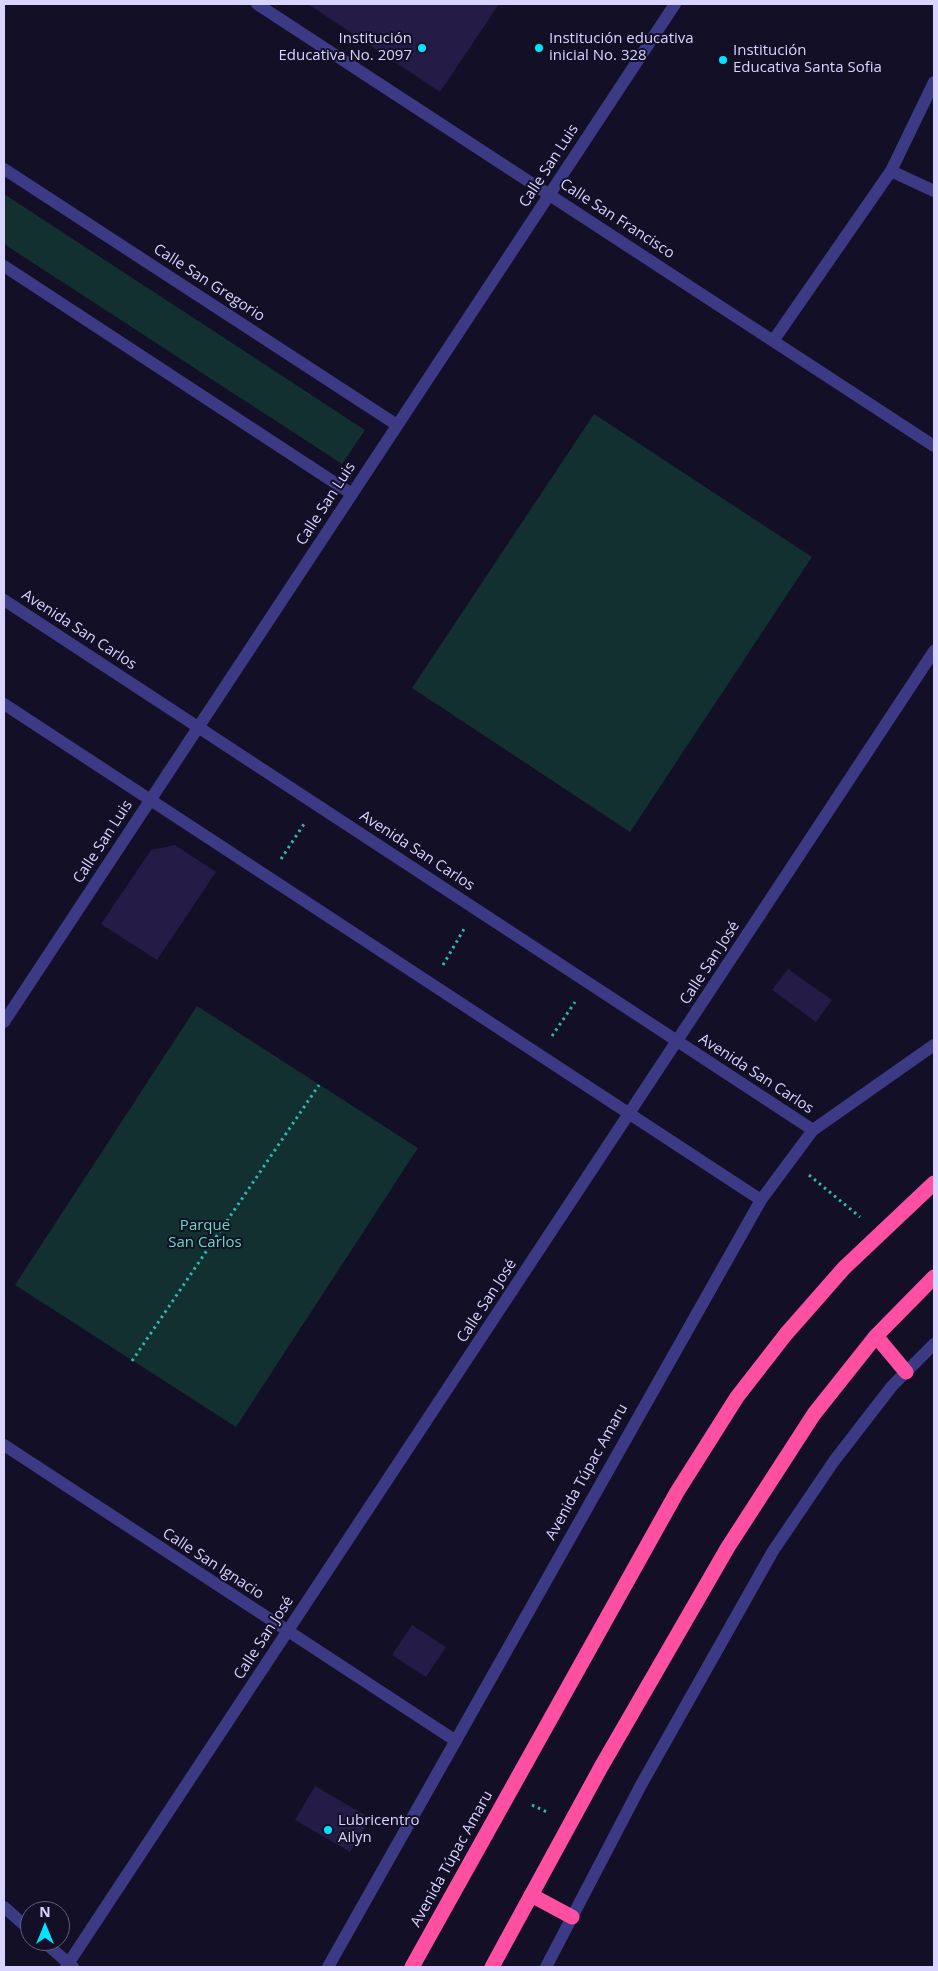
<!DOCTYPE html>
<html>
<head>
<meta charset="utf-8">
<style>
  body { margin:0 }
  #map { position:relative; width:938px; height:1971px; overflow:hidden; background:#130f26; font-family:"Open Sans",sans-serif }
  canvas { display:block }
  .frame { position:absolute; inset:0; border:5px solid #d9d4ff; pointer-events:none }
  .north { position:absolute; left:20px; top:1901px; width:50px; height:50px; box-sizing:border-box; background:#130f26; border:1px solid #625e7d; border-radius:50%; rotate:0deg; font-size:14px; font-weight:700; line-height:20px; text-align:center; color:#d9d4ff }
  .north::after { content:''; display:block; margin:auto; width:18px; height:22px; background:#00e5ff; clip-path:polygon(50% 0,100% 100%,50% 72%,0 100%) }
</style>
</head>
<body>
<div id="map">
<canvas width="938" height="1971"></canvas>
<div class="frame"></div>
<div class="north">N</div>
</div>
<script>
const c = document.querySelector('canvas').getContext('2d');
c.lineJoin = 'round';
function paint(path, color) {
  c.fillStyle = color;
  c.fill(path, 'evenodd');
}
function shape(rows) {
  const path = new Path2D();
  for (const r of rows) {
    path.moveTo(r[0], r[1]);
    for (let i = 2; i < r.length; i += 2) path.lineTo(r[i], r[i + 1]);
  }
  return path;
}
function trace(path, color, width, dash) {
  c.strokeStyle = color;
  c.lineWidth = width;
  c.lineCap = dash ? 'butt' : 'round';
  c.setLineDash(dash || []);
  c.stroke(path);
}
function label(font, color, halo, rows, align = 'center') {
  c.font = font + ' "Open Sans",sans-serif';
  c.lineWidth = 4;
  c.setLineDash([]);
  c.textBaseline = 'middle';
  c.strokeStyle = halo;
  c.fillStyle = color;
  for (const [text, x, y, turn = 0] of rows) {
    c.save();
    c.translate(x, y);
    c.rotate((+turn || 0) * Math.PI / 180);
    c.textAlign = isNaN(turn) ? turn : align;
    if (halo) c.strokeText(text, 0, 0);
    c.fillText(text, 0, 0);
    c.restore();
  }
}
const green = shape([
  [4,194,365,430,342,464,4,244],
  [594,414,812,557,630,832,412,688],
  [197,1006,418,1148,236,1427,15,1285]
]);
const building = shape([
  [308,4,499,4,440,92],
  [175,845,216,872,157,960,101,924,151,850],
  [788,969,832,1000,816,1022,772,990],
  [412,1625,446,1647,426,1677,392,1655],
  [315,1786,370,1818,350,1852,295,1820]
]);
const path = shape([
  [281,859,304,824],
  [443,965,464,929],
  [552,1036,575,1002],
  [809,1175,860,1217],
  [132,1361,319,1085],
  [532,1805,549,1813]
]);
const minor = shape([
  [257,4,934,446],
  [4,169,397,425],
  [891,171,934,191],
  [4,266,352,494],
  [773,341,891,171,934,82],
  [4,600,813,1130],
  [4,704,761,1200],
  [4,1022,675,4],
  [4,1445,456,1741],
  [4,1907,30,1930],
  [43,1941,73,1967],
  [66,1967,934,651],
  [328,1967,761,1200,813,1130,934,1045],
  [546,1967,641,1785,773,1551,834,1461,892,1386,934,1344]
]);
const highway = shape([
  [876,1336,906,1372],
  [531,1895,572,1917],
  [412,1967,677,1492,737,1397,786,1334,844,1268,934,1183],
  [492,1967,601,1767,728,1547,814,1414,876,1336,934,1277]
]);
const markers = [
  [422,48,5,"#00e5ff"],
  [539,48,5,"#00e5ff"],
  [723,60,5,"#00e5ff"],
  [328,1830,5,"#00e5ff"]
];
const poiNames = [
  ["Institución",412,39,"right"],
  ["Educativa No. 2097",412,56,"right"],
  ["Institución educativa",549,39],
  ["inicial No. 328",549,56],
  ["Institución",733,51],
  ["Educativa Santa Sofia",733,68],
  ["Lubricentro",338,1821],
  ["Ailyn",338,1838]
];
const streetNames = [
  ["Calle San Luis",549,166,-57],
  ["Calle San Francisco",617,219,33],
  ["Calle San Gregorio",209,283,33],
  ["Calle San Luis",326,504,-57],
  ["Avenida San Carlos",79,630,33],
  ["Calle San Luis",103,842,-57],
  ["Avenida San Carlos",417,851,33],
  ["Calle San José",710,963,-57],
  ["Avenida San Carlos",756,1074,33],
  ["Calle San José",487,1301,-57],
  ["Avenida Túpac Amaru",587,1472,-61],
  ["Calle San Ignacio",213,1564,33],
  ["Calle San José",264,1638,-57],
  ["Avenida Túpac Amaru",452,1859,-61]
];
const parkNames = [
  ["Parque",205,1226],
  ["San Carlos",205,1243]
];
paint(green, '#12302f');
paint(building, '#241b47');
trace(path, '#2fb8b0', 3, [2.5, 4]);
trace(minor, '#3d3a85', 12);
trace(highway, '#ff4fa3', 15);
for (const [x, y, r, color] of markers) {
  const dot = new Path2D();
  dot.arc(x, y, r, 0, 2 * Math.PI);
  c.fillStyle = color;
  c.fill(dot);
  trace(dot, '#130f26', 2);
}
label('15px', '#d9d4ff', '#130f26', poiNames, 'left');
label('15px', '#d9d4ff', '#130f26', streetNames);
label('15px', '#5fe0c0', '#130f26', parkNames);
</script>
</body>
</html>
